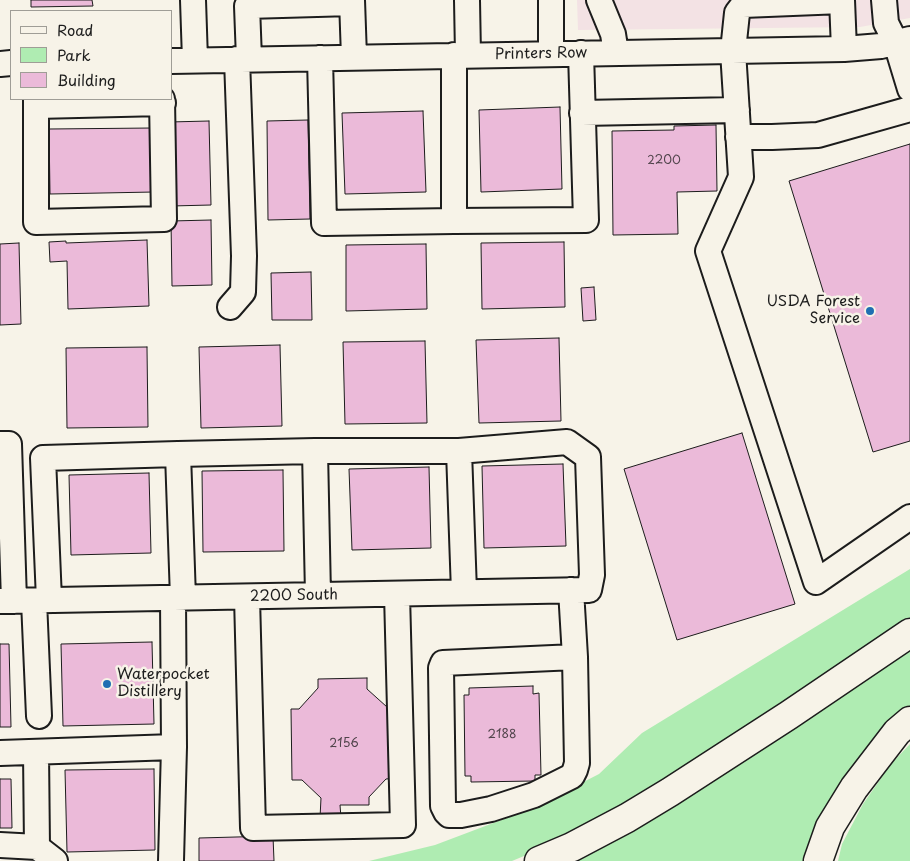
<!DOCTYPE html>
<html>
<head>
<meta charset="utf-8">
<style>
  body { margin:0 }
  #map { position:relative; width:910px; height:861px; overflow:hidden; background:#f7f3e8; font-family:"Playpen Sans",sans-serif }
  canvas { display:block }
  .legend { position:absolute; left:10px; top:10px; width:162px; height:90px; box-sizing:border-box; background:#f7f3e8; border:1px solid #9f9d96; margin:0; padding:6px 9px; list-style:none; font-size:15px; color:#1c1c1c }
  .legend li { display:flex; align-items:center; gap:10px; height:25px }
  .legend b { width:25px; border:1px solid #9f9d96 }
</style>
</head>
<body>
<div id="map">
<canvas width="910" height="861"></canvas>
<ul class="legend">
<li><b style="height:6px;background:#f7f3e8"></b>Road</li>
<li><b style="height:14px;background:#afecb2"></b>Park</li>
<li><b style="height:14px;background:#ebbad9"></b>Building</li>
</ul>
</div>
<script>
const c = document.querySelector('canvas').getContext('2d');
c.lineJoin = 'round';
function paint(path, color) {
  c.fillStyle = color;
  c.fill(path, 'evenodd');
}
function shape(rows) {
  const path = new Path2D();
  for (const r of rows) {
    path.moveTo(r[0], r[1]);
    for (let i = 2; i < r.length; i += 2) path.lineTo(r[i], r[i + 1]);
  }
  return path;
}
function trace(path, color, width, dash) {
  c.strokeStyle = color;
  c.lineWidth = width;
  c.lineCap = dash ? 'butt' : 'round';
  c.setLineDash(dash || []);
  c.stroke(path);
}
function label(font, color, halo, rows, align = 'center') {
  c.font = font + ' "Playpen Sans",sans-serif';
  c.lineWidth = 5;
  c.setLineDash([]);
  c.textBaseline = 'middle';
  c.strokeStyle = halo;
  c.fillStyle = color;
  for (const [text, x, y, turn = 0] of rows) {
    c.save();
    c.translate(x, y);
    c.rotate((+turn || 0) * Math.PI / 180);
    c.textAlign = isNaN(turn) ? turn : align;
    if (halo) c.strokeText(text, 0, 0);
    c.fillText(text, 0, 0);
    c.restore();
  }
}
const built = shape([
  [577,0,910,0,910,18,860,27,578,30]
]);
const green = shape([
  [910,569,910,623,648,795,572,836,512,861,369,861,435,845,533,808,599,774,642,733],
  [910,647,910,715,814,861,563,861],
  [910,744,910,861,838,861,842,844,863,804,891,764]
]);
const building = shape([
  [31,0,92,0,93,6,31,7,31,0],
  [560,107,562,189,481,192,479,110,560,107],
  [423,111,426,192,345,194,342,113,423,111],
  [308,120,310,219,268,220,267,121,308,120],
  [209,121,211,205,171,206,169,122,209,121],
  [716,125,717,191,677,192,678,234,613,235,612,131,674,130,674,126,716,125],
  [153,128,154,192,50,194,49,129,153,128],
  [910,144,910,441,873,452,789,181,910,144],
  [211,220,212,285,172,286,171,221,211,220],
  [147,240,149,306,68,309,67,261,50,262,49,242,66,241,66,243,147,240],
  [564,242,565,307,482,309,481,243,564,242],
  [19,243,21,324,0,325,0,244,19,243],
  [426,244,427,309,346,311,346,245,426,244],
  [311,272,312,320,272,320,271,273,311,272],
  [594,287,596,320,583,321,581,288,594,287],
  [559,338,561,421,479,423,476,340,559,338],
  [425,341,427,423,345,424,343,342,425,341],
  [280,345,282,426,201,428,199,347,280,345],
  [147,347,148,427,67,428,66,348,147,347],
  [742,433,795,604,677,640,624,469,742,433],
  [563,464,566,546,484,548,482,466,563,464],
  [429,467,431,548,352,550,349,469,429,467],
  [283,470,284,551,203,552,202,471,283,470],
  [149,473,151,553,71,555,69,475,149,473],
  [152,642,154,724,63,726,61,644,152,642],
  [0,644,9,644,11,727,0,727,0,644],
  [367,678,367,689,387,707,395,707,396,778,386,779,369,797,369,805,340,805,341,818,320,818,321,798,302,780,292,780,291,709,299,709,318,688,318,679,367,678],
  [533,686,533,694,539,693,541,775,535,775,535,781,471,782,471,776,465,776,464,695,469,695,469,688,533,686],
  [154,769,155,850,67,852,65,770,154,769],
  [0,779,11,779,12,828,0,828,0,779],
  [273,836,274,861,199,861,199,838,273,836]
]);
const minor = shape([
  [193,0,195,60],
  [352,0,354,57],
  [467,0,468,55],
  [551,0,551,54],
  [599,0,613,34,616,53],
  [842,0,844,49],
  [884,0,886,23,896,43,910,89],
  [842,1,743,5,737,13,733,51,741,177,708,251,816,582,910,517],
  [454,55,454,221,586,220,581,53],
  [320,58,324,223,454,221],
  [249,59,247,6,352,3],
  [171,61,844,49,881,46,910,39],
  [0,64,11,63],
  [36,99,36,222,164,219,162,99],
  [36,106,163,103],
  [582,113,737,110],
  [738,137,772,137,818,135,910,109],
  [230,307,243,292,244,256,237,59],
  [0,444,9,444,14,601],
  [178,454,315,451],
  [571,590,575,657,577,763,575,770,572,776,534,795,491,809,461,815,449,815,446,812,443,806,441,668,443,663,575,657],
  [318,595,315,451,459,451,464,592],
  [247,597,253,828,403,825,397,594],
  [49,600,43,458,178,454,183,598],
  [0,601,589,590,592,575,588,457,567,442,459,451],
  [34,601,39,716],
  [36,752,37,847],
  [0,753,174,747],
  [0,845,37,847,55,861],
  [171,861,174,747,173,598]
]);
const highway = shape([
  [539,861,572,847,627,818,670,792,789,715,910,633],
  [818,861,830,827,854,788,897,732,910,721]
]);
const markers = [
  [870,311,5,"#1f6fb2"],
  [107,684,5,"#1f6fb2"]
];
const numberNames = [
  ["2200",664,161],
  ["2188",502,735],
  ["2156",344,744]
];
const streetNames = [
  ["Printers Row",541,54,-1],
  ["2200 South",294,596,-1]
];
const poiNames = [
  ["USDA Forest",860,302],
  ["Service",860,319],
  ["Waterpocket",117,675,"left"],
  ["Distillery",117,692,"left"]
];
paint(built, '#f3e2e4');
paint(green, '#afecb2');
paint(building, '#ebbad9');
trace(building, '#1c1c1c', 1);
trace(minor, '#1c1c1c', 28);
trace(highway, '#1c1c1c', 31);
trace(minor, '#f7f3e8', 24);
trace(highway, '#f7f3e8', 28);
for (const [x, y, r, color] of markers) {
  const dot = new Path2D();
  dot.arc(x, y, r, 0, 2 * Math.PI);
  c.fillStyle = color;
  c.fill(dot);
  trace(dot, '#f7f3e8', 2);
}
label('12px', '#50444b', null, numberNames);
label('15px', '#1c1c1c', '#f7f3e8', streetNames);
label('15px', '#1c1c1c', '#f7f3e8', poiNames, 'right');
</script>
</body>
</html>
